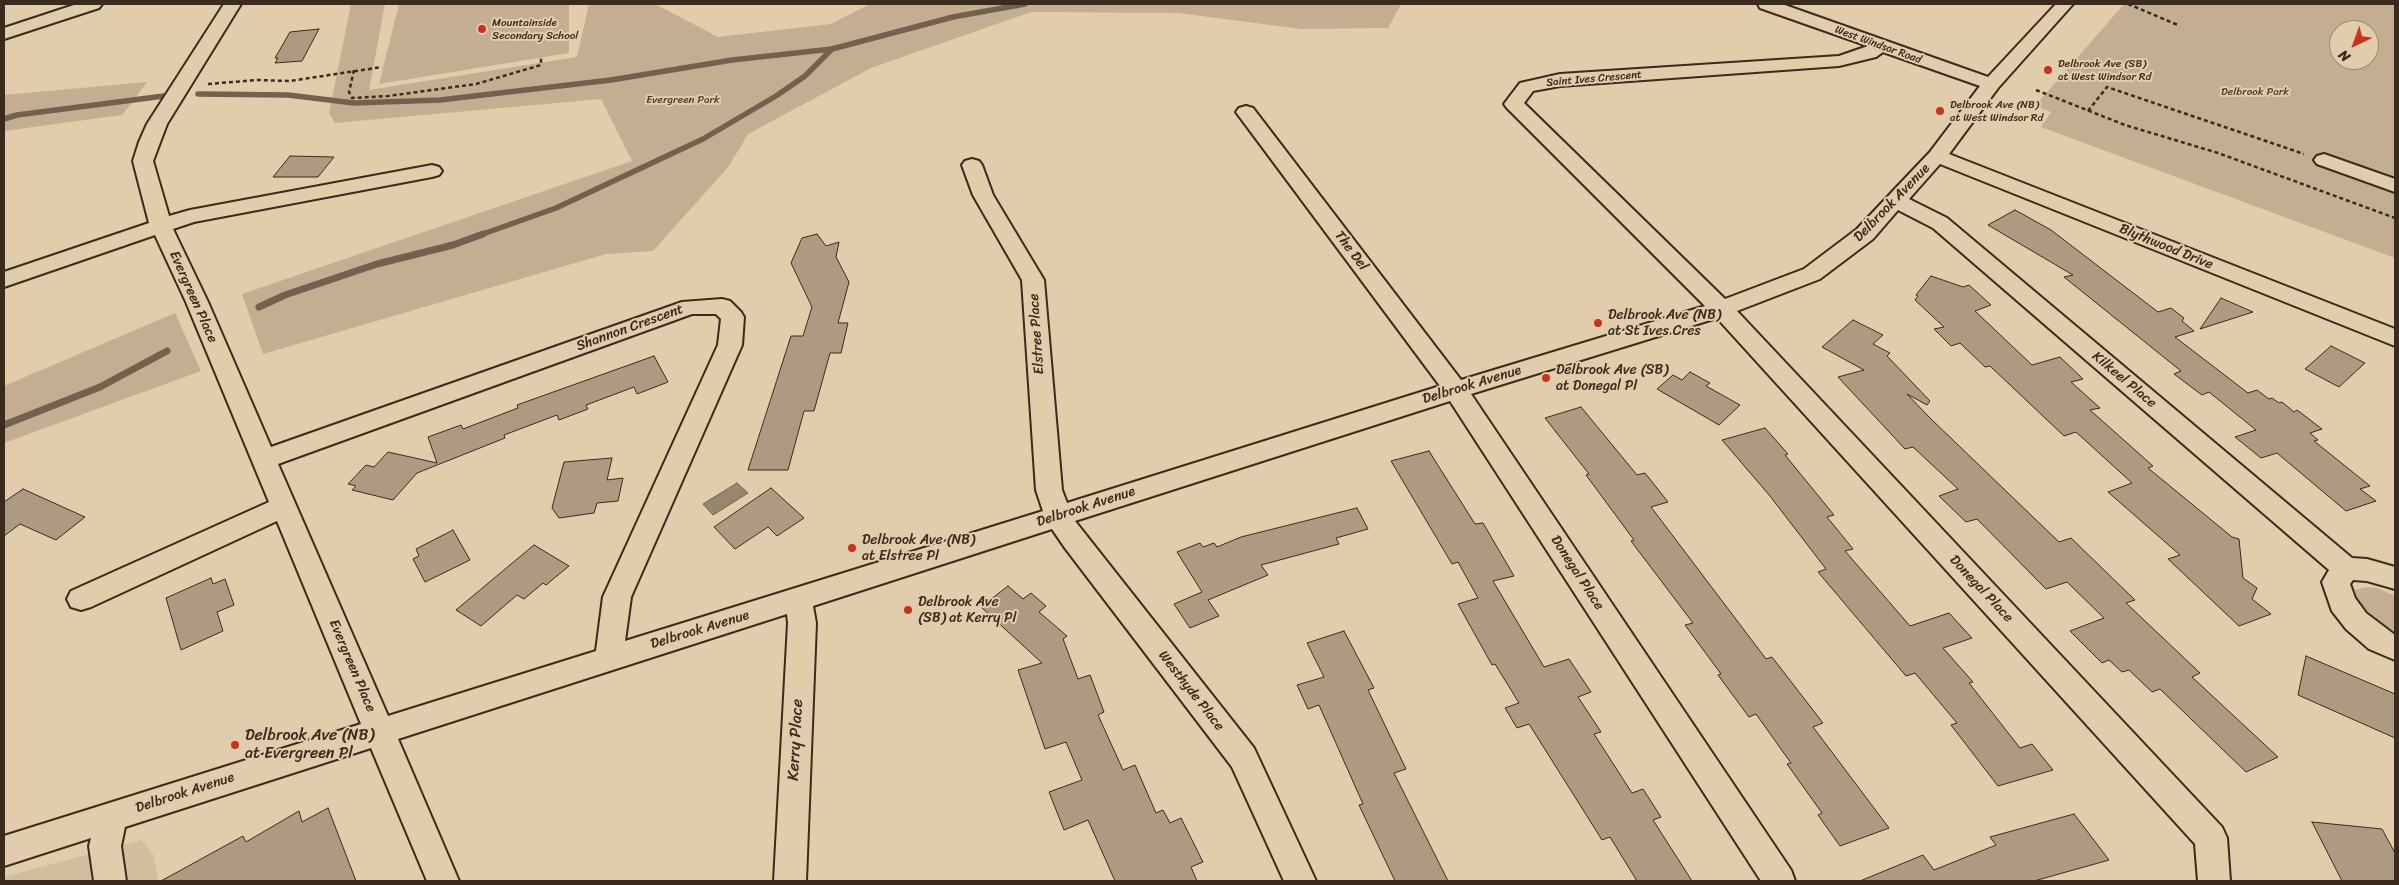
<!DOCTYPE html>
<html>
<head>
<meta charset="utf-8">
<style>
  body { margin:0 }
  #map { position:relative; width:2399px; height:885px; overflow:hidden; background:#e1ccab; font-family:Sriracha,sans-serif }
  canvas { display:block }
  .frame { position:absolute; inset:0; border:5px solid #3b2a1e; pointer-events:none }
  .north { position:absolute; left:2329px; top:20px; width:50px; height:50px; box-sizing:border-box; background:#e1ccab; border:1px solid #9f8b73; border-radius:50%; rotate:222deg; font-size:14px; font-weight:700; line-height:20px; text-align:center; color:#3b2a1e }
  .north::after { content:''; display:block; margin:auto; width:18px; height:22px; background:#c8321e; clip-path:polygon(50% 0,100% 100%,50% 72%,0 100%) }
</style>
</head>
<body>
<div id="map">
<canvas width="2399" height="885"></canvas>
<div class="frame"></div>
<div class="north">N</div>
</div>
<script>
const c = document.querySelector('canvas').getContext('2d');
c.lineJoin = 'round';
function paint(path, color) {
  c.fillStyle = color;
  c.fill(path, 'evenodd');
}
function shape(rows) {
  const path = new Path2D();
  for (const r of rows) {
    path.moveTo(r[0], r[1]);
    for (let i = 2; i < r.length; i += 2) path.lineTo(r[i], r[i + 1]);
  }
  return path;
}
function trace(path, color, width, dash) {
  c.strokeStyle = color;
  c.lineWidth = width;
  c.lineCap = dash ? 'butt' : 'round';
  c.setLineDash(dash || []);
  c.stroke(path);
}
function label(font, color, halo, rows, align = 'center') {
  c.font = font + ' Sriracha,sans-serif';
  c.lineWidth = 4;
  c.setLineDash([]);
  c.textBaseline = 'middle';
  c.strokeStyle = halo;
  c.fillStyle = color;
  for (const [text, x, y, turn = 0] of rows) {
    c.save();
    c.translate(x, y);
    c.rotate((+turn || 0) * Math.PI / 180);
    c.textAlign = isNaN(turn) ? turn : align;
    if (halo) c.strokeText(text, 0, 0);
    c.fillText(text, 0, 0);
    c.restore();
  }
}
const built = shape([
  [141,840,153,854,158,881,4,881,4,877]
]);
const green = shape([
  [351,4,385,4,369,90,577,57,589,4,655,4,718,37,831,24,870,4,1401,4,1388,28,1302,29,1178,13,1031,12,871,68,748,134,729,166,653,251,606,254,263,354,242,294,632,161,601,99,335,123,329,113],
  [399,4,569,4,569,53,379,84],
  [2124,4,2395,4,2395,258,2041,127,2051,112,2035,106],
  [2339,30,2369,30,2369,60,2339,60],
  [147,82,122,115,4,131,4,95],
  [175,313,201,371,4,443,4,386],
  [2366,587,2378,588,2395,596,2395,632,2380,625,2358,602,2355,590]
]);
const water = shape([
  [737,483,748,493,713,515,703,504,737,483]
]);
const streamFar1 = shape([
  [198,94,288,95,354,103,440,100,611,80,732,60,832,49,953,17,1025,4],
  [4,119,17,115,164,96],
  [480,235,556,208,703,139,776,96,805,76,832,49]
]);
const stream = shape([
  [259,307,285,295,377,264,453,245,483,234],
  [4,425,100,387,167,351]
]);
const building = shape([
  [319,29,302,61,275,63,278,58,275,58,290,32,319,29],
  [290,156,334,157,318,177,273,177,290,156],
  [2015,210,2051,230,2158,312,2171,308,2184,318,2182,321,2194,331,2175,337,2248,393,2257,390,2269,399,2272,398,2279,403,2282,402,2294,412,2297,410,2322,429,2310,433,2318,440,2314,441,2370,486,2360,489,2376,501,2346,511,2277,453,2261,458,2235,437,2256,430,2209,392,2202,395,2174,374,2181,371,2064,277,2073,275,1988,225,2015,210],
  [817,234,826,246,839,242,836,257,849,282,838,323,848,323,841,353,830,353,814,411,804,411,788,470,748,470,791,336,803,336,812,307,791,263,802,238,817,234],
  [1931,276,1963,287,1969,285,1991,305,1975,311,2032,365,2060,357,2083,379,2071,382,2100,408,2090,410,2153,466,2148,468,2232,537,2239,539,2243,578,2257,588,2252,599,2271,614,2239,626,2168,559,2180,555,2108,492,2132,483,2076,432,2064,436,1990,366,1985,367,1960,343,1951,346,1934,329,1944,327,1915,300,1918,296,1916,295,1931,276],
  [2221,298,2253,312,2200,329,2221,298],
  [1853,320,1883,335,1873,344,1890,353,1887,356,1930,401,1927,405,1907,394,1929,417,2059,542,2071,538,2135,600,2126,603,2200,673,2192,677,2278,757,2246,772,2160,689,2152,692,2129,670,2122,672,2109,660,2102,663,2070,631,2104,618,2067,582,2046,589,1977,519,1966,522,1939,496,1958,489,1913,447,1905,449,1838,377,1864,370,1822,347,1853,320],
  [2331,346,2365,363,2339,387,2305,369,2331,346],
  [654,356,668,382,637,394,634,387,586,405,588,409,559,420,557,415,504,435,505,438,417,473,393,500,352,490,356,486,348,484,366,465,374,467,388,452,437,463,428,437,461,425,463,429,518,408,517,405,654,356],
  [1690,372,1710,383,1706,386,1740,405,1719,425,1657,389,1673,375,1682,380,1690,372],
  [1581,407,1637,475,1645,473,1668,502,1651,507,1766,659,1772,657,1823,723,1813,727,1889,828,1840,846,1818,815,1822,813,1787,764,1791,763,1756,714,1749,717,1718,675,1721,674,1685,625,1693,623,1631,541,1634,540,1586,475,1589,474,1545,418,1581,407],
  [1765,428,1788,454,1785,455,1834,515,1827,517,1853,549,1845,551,1910,626,1949,613,1972,638,1943,648,1973,682,1969,683,2020,748,2032,744,2053,770,1998,786,1951,725,1957,723,1915,673,1906,676,1818,572,1826,569,1770,496,1722,440,1765,428],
  [1429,451,1475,524,1483,523,1514,576,1493,581,1544,667,1569,659,1591,692,1578,697,1601,732,1594,734,1632,793,1643,789,1661,817,1653,820,1692,881,1637,881,1610,837,1602,840,1529,724,1517,728,1505,708,1519,703,1495,664,1492,665,1458,604,1478,598,1458,562,1452,564,1391,461,1429,451],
  [612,458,607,480,623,478,618,501,597,503,594,513,559,518,552,508,564,462,612,458],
  [771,488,804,518,777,536,768,527,735,549,714,527,771,488],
  [23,489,85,517,56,540,20,524,4,536,4,502,23,489],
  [1357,508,1368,529,1336,538,1339,544,1261,565,1268,575,1208,600,1219,616,1190,628,1174,604,1202,592,1177,552,1200,543,1203,547,1214,543,1217,547,1241,537,1357,508],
  [453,530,470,560,425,582,413,559,419,556,416,549,453,530],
  [534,545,569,566,546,585,543,583,524,599,517,595,481,626,456,610,534,545],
  [211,578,213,584,225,579,234,605,217,612,223,631,181,650,166,598,211,578],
  [1008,586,1023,599,1031,593,1046,606,1039,612,1067,636,1063,639,1078,679,1090,675,1104,712,1098,715,1123,770,1135,765,1156,813,1163,810,1170,823,1181,818,1203,862,1191,867,1197,881,1115,881,1088,820,1064,830,1049,792,1082,780,1066,742,1045,749,1018,670,1042,663,981,607,1008,586],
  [1344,631,1374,688,1368,690,1406,769,1394,773,1448,881,1395,881,1359,805,1363,804,1319,705,1308,709,1297,685,1324,677,1307,643,1344,631],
  [2306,656,2395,694,2395,738,2298,695,2306,656],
  [328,808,356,881,161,881,243,836,246,842,299,811,302,822,328,808],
  [2074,814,2109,860,2034,881,1860,881,1923,855,1934,870,1996,845,1990,837,2074,814],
  [2312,822,2382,829,2395,853,2395,881,2342,881,2312,822]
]);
const path = shape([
  [2128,4,2178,25],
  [354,70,349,92,352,98,388,96,476,84,541,65,541,57],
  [208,84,257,80,290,81,382,67],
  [2036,90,2125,125,2218,153,2395,218],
  [2088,111,2107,87,2304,154]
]);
const minor = shape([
  [77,4,102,4,99,8,4,39,4,28,77,4],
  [224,4,241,4,167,124,153,161,169,216,190,210,432,165,439,167,442,171,439,175,432,177,194,222,173,229,208,302,271,447,682,302,722,299,730,301,741,312,744,317,742,345,631,597,625,641,1043,511,1036,490,1022,280,973,195,962,165,965,161,972,159,979,161,982,165,993,195,1044,280,1062,490,1067,503,1440,386,1239,116,1236,112,1239,108,1246,106,1253,108,1461,380,1705,306,1507,108,1504,104,1520,83,1560,74,1839,56,1868,46,1760,8,1758,4,1782,4,1988,77,2056,4,2073,4,1998,88,1949,154,2395,329,2395,346,1940,164,1909,199,1947,218,2352,558,2367,559,2395,567,2395,589,2367,581,2353,580,2350,584,2355,598,2366,613,2395,635,2395,660,2369,649,2346,629,2332,611,2322,582,2329,570,1933,228,1898,210,1873,239,1820,279,1737,311,2222,827,2227,838,2230,881,2198,881,2195,844,1717,318,1471,394,1791,870,1795,881,1761,881,1450,401,1075,521,1254,748,1316,881,1284,881,1232,767,1065,548,1052,529,813,606,816,623,806,881,774,881,788,623,787,614,398,739,459,881,427,881,371,748,125,827,121,846,126,881,94,881,89,846,91,838,4,866,4,836,361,724,277,521,91,607,81,610,71,607,67,599,71,591,269,502,186,302,155,235,4,287,4,272,149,223,133,161,139,142,147,124,224,4],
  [1883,52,1980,86,1930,152,1857,229,1804,269,1725,299,1524,103,1533,91,1560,86,1839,66,1876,57,1883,52],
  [692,314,716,314,721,319,718,345,603,597,596,651,388,716,278,464,692,314],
  [2324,154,2395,179,2395,192,2317,164,2314,160,2317,156,2324,154]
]);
const markers = [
  [482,29,5,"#c8321e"],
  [2048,70,5,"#c8321e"],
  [1940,111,5,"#c8321e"],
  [1598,323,5,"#c8321e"],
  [1546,378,5,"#c8321e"],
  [852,548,5,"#c8321e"],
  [908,610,5,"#c8321e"],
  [235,745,5,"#c8321e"]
];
const farPoinames = [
  ["Mountainside",492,23],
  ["Secondary School",492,36],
  ["Delbrook Ave (SB)",2058,64],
  ["at West Windsor Rd",2058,77],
  ["Delbrook Ave (NB)",1950,105],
  ["at West Windsor Rd",1950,118]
];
const farStreetnames = [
  ["West Windsor Road",1878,45,20],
  ["Saint Ives Crescent",1594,79,-5]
];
const farParknames = [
  ["Delbrook Park",2255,92],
  ["Evergreen Park",683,100]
];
const streetNames = [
  ["Delbrook Avenue",1892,203,-46],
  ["Blythwood Drive",2166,247,22],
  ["The Del",1351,251,53],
  ["Evergreen Place",193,297,66],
  ["Shannon Crescent",630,328,-20],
  ["Elstree Place",1037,334,-94],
  ["Kilkeel Place",2124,380,40],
  ["Delbrook Avenue",1472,385,-17],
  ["Delbrook Avenue",1086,507,-18],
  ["Donegal Place",1577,573,57],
  ["Donegal Place",1981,589,47],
  ["Delbrook Avenue",700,630,-17],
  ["Evergreen Place",352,666,67],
  ["Westhyde Place",1191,691,52],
  ["Delbrook Avenue",185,793,-18]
];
const poiNames = [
  ["Delbrook Ave (NB)",1608,315],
  ["at St Ives Cres",1608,331],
  ["Delbrook Ave (SB)",1556,370],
  ["at Donegal Pl",1556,386],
  ["Delbrook Ave (NB)",862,540],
  ["at Elstree Pl",862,556],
  ["Delbrook Ave",918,602],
  ["(SB) at Kerry Pl",918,618]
];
const nearPoinames = [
  ["Delbrook Ave (NB)",245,736],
  ["at Evergreen Pl",245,754]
];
const nearStreetnames = [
  ["Kerry Place",796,740,-87]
];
paint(built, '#d2bd9e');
paint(green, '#c3ae91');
paint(water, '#99866e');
trace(water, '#73614e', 1);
trace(streamFar1, '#73614e', 5.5);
trace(stream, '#73614e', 7);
paint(building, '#ae9a80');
trace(building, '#3b2a1e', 1);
trace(minor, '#3b2a1e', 4);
trace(path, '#3b2a1e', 2.5, [4, 3]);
paint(minor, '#e1ccab');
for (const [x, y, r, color] of markers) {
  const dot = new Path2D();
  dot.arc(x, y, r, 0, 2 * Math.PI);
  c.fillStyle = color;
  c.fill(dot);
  trace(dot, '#e1ccab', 2);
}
label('11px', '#3b2a1e', '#e1ccab', farPoinames, 'left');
label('11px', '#3b2a1e', '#e1ccab', farStreetnames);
label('11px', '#4f3e2f', '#e1ccab', farParknames);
label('14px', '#3b2a1e', '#e1ccab', streetNames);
label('14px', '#3b2a1e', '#e1ccab', poiNames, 'left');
label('16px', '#3b2a1e', '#e1ccab', nearPoinames, 'left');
label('16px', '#3b2a1e', '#e1ccab', nearStreetnames);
</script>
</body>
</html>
